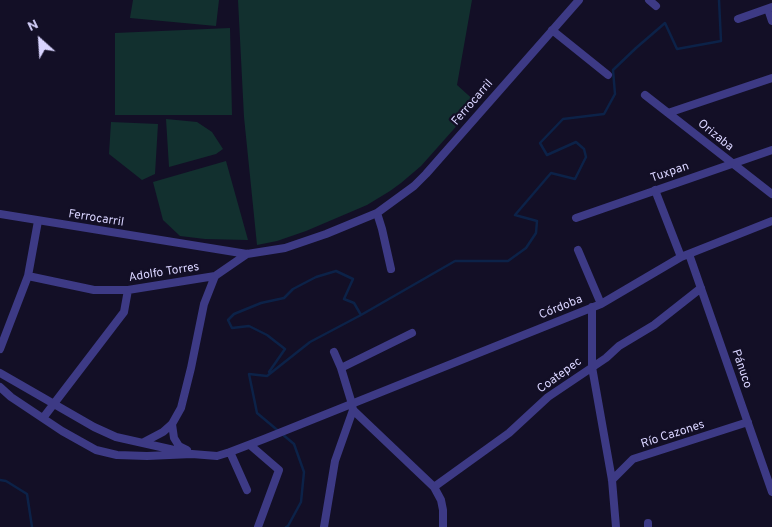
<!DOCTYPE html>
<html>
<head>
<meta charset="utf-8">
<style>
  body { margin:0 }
  #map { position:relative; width:772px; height:527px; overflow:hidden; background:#130f26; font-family:Overpass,sans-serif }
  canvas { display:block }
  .north { position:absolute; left:15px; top:15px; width:50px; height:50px; -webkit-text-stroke:4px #130f26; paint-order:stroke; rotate:334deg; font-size:14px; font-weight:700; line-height:20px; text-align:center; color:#d9d4ff }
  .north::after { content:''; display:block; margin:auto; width:18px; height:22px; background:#d9d4ff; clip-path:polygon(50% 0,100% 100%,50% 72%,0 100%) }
</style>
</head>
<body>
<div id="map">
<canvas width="772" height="527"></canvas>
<div class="north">N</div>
</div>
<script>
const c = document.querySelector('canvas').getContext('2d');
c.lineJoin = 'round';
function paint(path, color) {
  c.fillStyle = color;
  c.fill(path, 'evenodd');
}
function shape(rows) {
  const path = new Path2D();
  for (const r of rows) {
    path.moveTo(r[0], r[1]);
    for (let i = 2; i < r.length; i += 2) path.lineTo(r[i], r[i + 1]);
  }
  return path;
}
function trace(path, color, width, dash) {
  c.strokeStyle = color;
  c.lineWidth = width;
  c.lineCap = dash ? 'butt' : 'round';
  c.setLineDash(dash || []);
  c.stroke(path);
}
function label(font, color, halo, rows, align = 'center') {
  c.font = font + ' Overpass,sans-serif';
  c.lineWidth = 4.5;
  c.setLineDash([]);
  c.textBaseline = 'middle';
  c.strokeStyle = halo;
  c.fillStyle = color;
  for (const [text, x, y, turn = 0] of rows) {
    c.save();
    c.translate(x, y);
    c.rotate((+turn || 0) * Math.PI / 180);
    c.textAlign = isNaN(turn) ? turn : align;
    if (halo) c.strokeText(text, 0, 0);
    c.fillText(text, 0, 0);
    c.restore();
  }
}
const green = shape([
  [133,0,219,0,216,26,130,18],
  [238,0,472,0,457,85,477,103,421,166,401,183,390,191,367,205,306,231,277,241,257,245,244,117],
  [230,28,232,115,115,115,115,33],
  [166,119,197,122,212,132,223,149,216,154,169,167],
  [111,122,158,124,155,174,142,180,109,154],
  [226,161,248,240,205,239,180,236,163,220,153,182]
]);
const stream = shape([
  [269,372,285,349,267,335,249,326,232,328,228,320,234,314,261,303,284,298,293,289,316,277,336,271,353,279,344,299,354,303,361,315],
  [0,480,6,481,27,494,32,527],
  [286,527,288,526,301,502,304,472,294,444,257,413,249,374,267,376,310,342,361,315,455,261,508,261,526,248,536,233,537,221,515,215,551,173,575,179,586,157,584,149,576,142,547,155,540,143,563,119,604,114,615,94,613,70,636,48,665,23,677,49,721,41,719,0]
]);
const minor = shape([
  [649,0,656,6],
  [768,9,772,21],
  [738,19,772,7],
  [552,30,608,75],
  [645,95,772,194],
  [668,113,772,78],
  [655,190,681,257],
  [377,213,382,229,391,269],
  [0,214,247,254,285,248,326,234,377,213,414,186,426,174,579,0],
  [576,218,772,150],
  [578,250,601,304],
  [689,254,772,492],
  [28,276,94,290,128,290,215,276],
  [592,307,592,367,612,480,616,527],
  [0,349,28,276,38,221],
  [341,368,412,333],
  [0,373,94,427,116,437,183,452],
  [0,387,11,397,62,431,96,450,117,455,147,456,192,454,217,456,230,452,264,439,601,304,681,257,772,221],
  [353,410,434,487,441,500,443,510,443,527],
  [43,418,124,312,128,290],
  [172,424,174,438,179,446,187,450],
  [144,442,163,432,172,424,181,408,191,368,204,304,215,276,247,254],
  [250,445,279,470,258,527],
  [230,452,247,490],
  [612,480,633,459,748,422],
  [434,487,509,433,548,397,606,358,619,346,654,325,701,288],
  [648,523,648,527],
  [324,527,335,461,353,410,352,404,341,368,334,352]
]);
const streetNames = [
  ["Ferrocarril",473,103,-49],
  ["Orizaba",715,136,39],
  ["Tuxpan",670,173,-19],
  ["Ferrocarril",96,219,9],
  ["Adolfo Torres",164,273,-9],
  ["Córdoba",561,308,-22],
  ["Pánuco",741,369,71],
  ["Coatepec",560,376,-36],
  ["Río Cazones",673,435,-18]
];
paint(green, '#12302f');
trace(stream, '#0c2248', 2.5);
trace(minor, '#3d3a85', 8);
label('12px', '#d9d4ff', '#130f26', streetNames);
</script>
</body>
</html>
